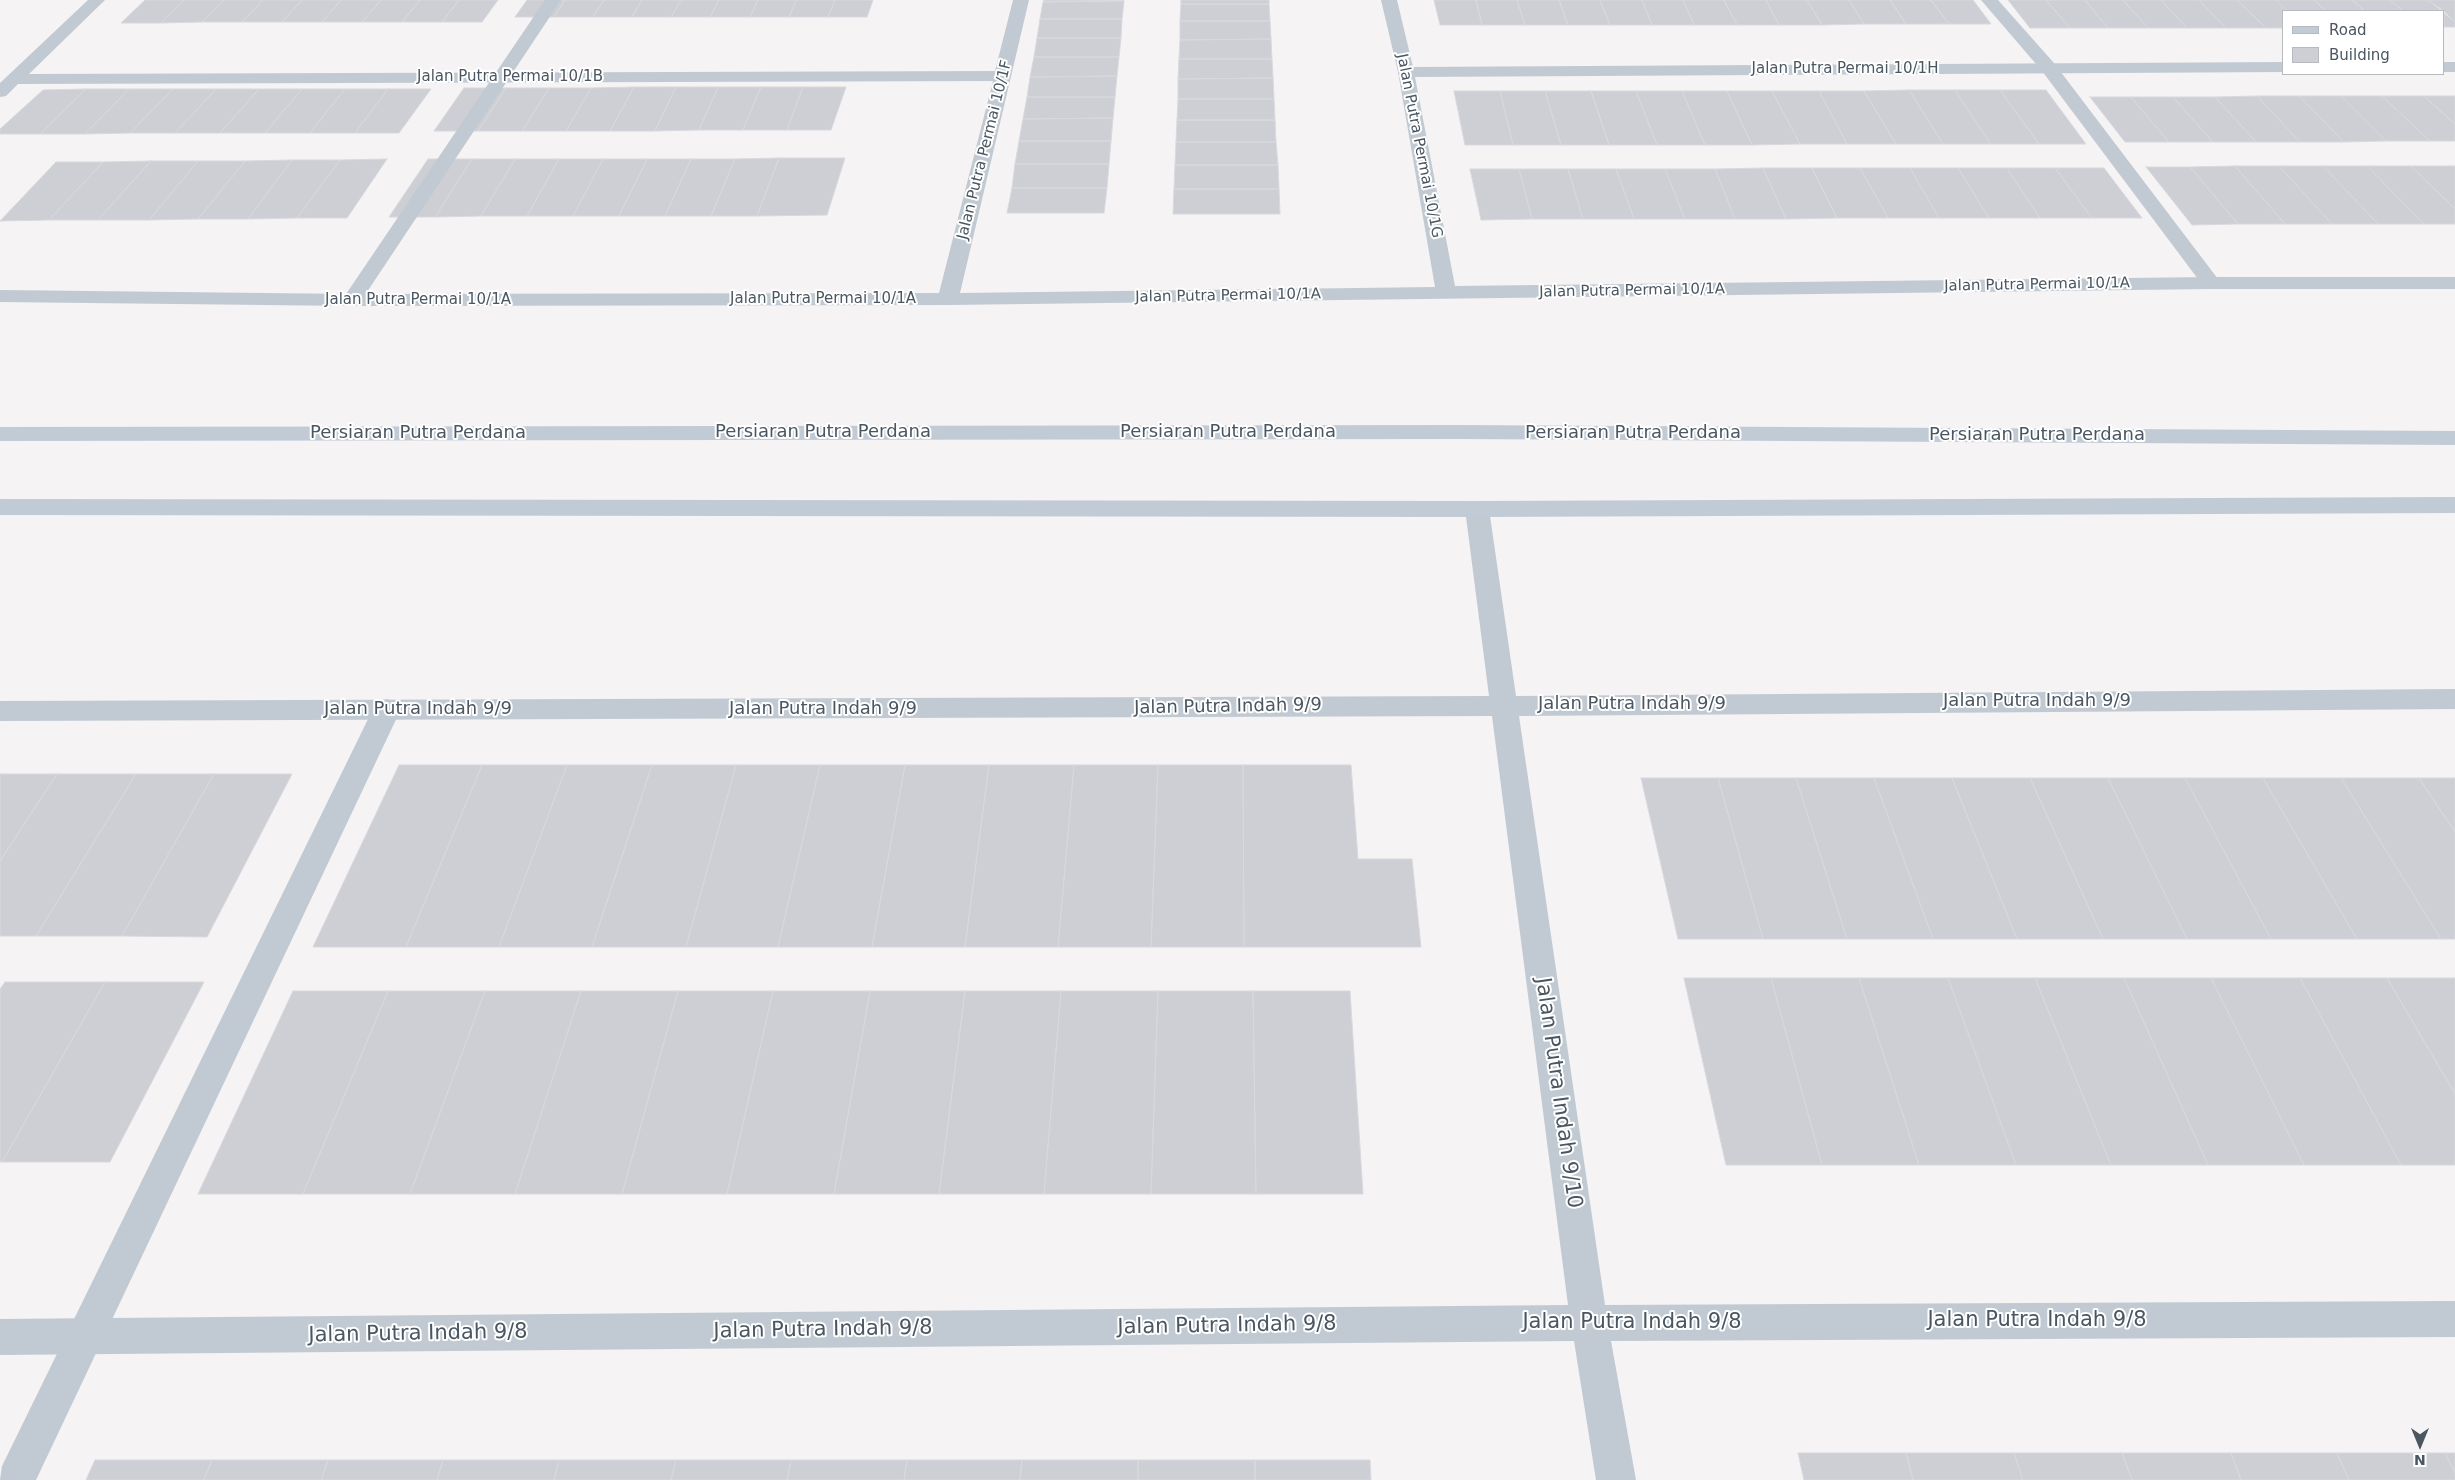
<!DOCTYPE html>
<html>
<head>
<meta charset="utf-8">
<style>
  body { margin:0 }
  #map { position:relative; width:2455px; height:1480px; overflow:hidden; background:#f5f3f3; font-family:"DejaVu Sans",sans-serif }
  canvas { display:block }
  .legend { position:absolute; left:2282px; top:10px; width:162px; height:65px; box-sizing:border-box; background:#fff; border:1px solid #b7bbc0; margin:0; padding:6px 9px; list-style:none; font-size:15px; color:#4a5661 }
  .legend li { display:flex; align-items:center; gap:10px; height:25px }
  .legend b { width:25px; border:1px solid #b7bbc0 }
  .north { position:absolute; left:2395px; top:1420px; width:50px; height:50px; -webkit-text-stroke:4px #fff; paint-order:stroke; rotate:180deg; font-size:14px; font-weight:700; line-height:20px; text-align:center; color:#4a5661 }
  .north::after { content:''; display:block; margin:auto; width:18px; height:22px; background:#4a5661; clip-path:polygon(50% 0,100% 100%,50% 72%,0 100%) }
</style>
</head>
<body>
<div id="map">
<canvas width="2455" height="1480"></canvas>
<ul class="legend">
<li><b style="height:6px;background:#c1cbd6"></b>Road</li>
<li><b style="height:14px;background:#cdcfd5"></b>Building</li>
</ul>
<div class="north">N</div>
</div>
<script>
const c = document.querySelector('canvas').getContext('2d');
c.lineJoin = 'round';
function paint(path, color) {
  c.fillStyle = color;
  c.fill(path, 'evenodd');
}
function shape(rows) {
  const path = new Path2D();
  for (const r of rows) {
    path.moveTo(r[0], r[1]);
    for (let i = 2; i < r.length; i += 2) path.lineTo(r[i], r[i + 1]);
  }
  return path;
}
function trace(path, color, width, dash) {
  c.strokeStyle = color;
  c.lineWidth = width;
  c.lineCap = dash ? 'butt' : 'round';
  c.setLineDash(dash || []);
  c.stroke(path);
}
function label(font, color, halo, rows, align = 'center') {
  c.font = font + ' "DejaVu Sans",sans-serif';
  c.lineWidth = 4;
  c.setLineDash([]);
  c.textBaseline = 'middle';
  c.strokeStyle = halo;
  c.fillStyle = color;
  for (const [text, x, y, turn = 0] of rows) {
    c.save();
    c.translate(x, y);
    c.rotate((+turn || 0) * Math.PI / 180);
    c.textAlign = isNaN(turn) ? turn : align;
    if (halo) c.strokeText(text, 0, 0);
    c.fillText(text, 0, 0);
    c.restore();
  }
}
const building = shape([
  [145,0,184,0,161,23,121,23,145,0],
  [184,0,224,0,202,22,161,23,184,0],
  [224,0,263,0,242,22,202,22,224,0],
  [263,0,302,0,282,22,242,22,263,0],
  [302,0,341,0,322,22,282,22,302,0],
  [341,0,381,0,362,22,322,22,341,0],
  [381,0,420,0,402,22,362,22,381,0],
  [420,0,459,0,442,22,402,22,420,0],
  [459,0,498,0,482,22,442,22,459,0],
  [527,0,565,0,554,17,515,17,527,0],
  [565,0,604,0,593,17,554,17,565,0],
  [604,0,642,0,632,17,593,17,604,0],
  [642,0,681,0,671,17,632,17,642,0],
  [681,0,719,0,710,17,671,17,681,0],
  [719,0,758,0,750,17,710,17,719,0],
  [758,0,796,0,789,17,750,17,758,0],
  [796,0,835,0,828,17,789,17,796,0],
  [835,0,873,0,867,17,828,17,835,0],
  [1044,0,1124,0,1043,2,1044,0],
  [1181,0,1269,0,1269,4,1181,4,1181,0],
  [1434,0,1476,0,1482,25,1440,25,1434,0],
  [1476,0,1517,0,1525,25,1482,25,1476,0],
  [1517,0,1559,0,1568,25,1525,25,1517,0],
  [1559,0,1600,0,1610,25,1568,25,1559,0],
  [1600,0,1642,0,1652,25,1610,25,1600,0],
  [1642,0,1683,0,1694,25,1652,25,1642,0],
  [1683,0,1724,0,1737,25,1694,25,1683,0],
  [1724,0,1766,0,1779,25,1737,25,1724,0],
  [1766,0,1807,0,1822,25,1779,25,1766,0],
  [1807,0,1849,0,1864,24,1822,25,1807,0],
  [1849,0,1890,0,1906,24,1864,24,1849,0],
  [1890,0,1931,0,1949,24,1906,24,1890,0],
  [1931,0,1973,0,1991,24,1949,24,1931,0],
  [2008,0,2046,0,2070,28,2030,28,2008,0],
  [2046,0,2085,0,2108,28,2070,28,2046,0],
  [2085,0,2123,0,2148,28,2108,28,2085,0],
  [2123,0,2161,0,2187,28,2148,28,2123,0],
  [2161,0,2199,0,2226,28,2187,28,2161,0],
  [2199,0,2237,0,2266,28,2226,28,2199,0],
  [2237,0,2276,0,2287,11,2284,11,2284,28,2266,28,2237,0],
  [2276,0,2314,0,2326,11,2287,11,2276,0],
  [2314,0,2352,0,2365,11,2326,11,2314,0],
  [2352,0,2390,0,2403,11,2365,11,2352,0],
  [2390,0,2428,0,2442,11,2403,11,2390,0],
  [2428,0,2455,0,2455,22,2444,11,2428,0],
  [1124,1,1122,19,1040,19,1043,2,1124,1],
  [1181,4,1269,4,1270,21,1180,21,1181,4],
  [2444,13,2455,22,2455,27,2444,27,2444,13],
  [1040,19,1122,19,1121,38,1037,38,1040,19],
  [1180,21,1270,21,1271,39,1180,40,1180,21],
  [1037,38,1121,38,1119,57,1034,57,1037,38],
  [1271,39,1272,59,1179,59,1180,40,1271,39],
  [1034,57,1119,57,1117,76,1030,77,1034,57],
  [1179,59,1272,59,1273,78,1178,79,1179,59],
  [1117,76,1115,97,1027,97,1030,77,1117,76],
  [1273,78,1274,99,1178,99,1178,79,1273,78],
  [634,87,610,131,566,131,591,88,634,87],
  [634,87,676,87,655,131,610,131,634,87],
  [676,87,718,87,699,130,655,131,676,87],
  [718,87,761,87,743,130,699,130,718,87],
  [761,87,803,87,787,130,743,130,761,87],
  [803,87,846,87,831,130,787,130,803,87],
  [464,88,506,88,478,131,434,131,464,88],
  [506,88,549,88,522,131,478,131,506,88],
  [549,88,591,88,566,131,522,131,549,88],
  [86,89,40,134,0,134,0,129,43,90,86,89],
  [86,89,129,89,85,134,40,134,86,89],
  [129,89,173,89,130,133,85,134,129,89],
  [173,89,216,89,175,133,130,133,173,89],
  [216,89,259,89,220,133,175,133,216,89],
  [259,89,302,89,265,133,220,133,259,89],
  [302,89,345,89,310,133,265,133,302,89],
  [345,89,388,89,355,133,310,133,345,89],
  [388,89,431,89,399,133,355,133,388,89],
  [1909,90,1943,144,1896,144,1864,91,1909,90],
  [1909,90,1955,90,1991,144,1943,144,1909,90],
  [1955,90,2000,90,2039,144,1991,144,1955,90],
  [2000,90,2046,90,2086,144,2039,144,2000,90],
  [1454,91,1500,91,1513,145,1465,145,1454,91],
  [1500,91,1545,91,1561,145,1513,145,1500,91],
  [1545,91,1591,91,1609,145,1561,145,1545,91],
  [1591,91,1636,91,1657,145,1609,145,1591,91],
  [1636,91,1682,91,1705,145,1657,145,1636,91],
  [1682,91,1727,91,1752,145,1705,145,1682,91],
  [1727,91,1772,91,1800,144,1752,145,1727,91],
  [1772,91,1819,91,1847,144,1800,144,1772,91],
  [1819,91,1864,91,1896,144,1847,144,1819,91],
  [2257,96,2300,142,2256,142,2215,97,2257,96],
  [2257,96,2299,96,2344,142,2300,142,2257,96],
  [2299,96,2341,96,2386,141,2344,142,2299,96],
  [2341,96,2382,96,2430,141,2386,141,2341,96],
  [2382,96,2424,96,2455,124,2455,141,2430,141,2382,96],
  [2424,96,2455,96,2455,124,2424,96],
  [1027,97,1115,97,1113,118,1023,119,1027,97],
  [2090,97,2131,97,2169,142,2125,142,2090,97],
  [2131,97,2173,97,2213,142,2169,142,2131,97],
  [2173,97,2215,97,2256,142,2213,142,2173,97],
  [1178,99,1274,99,1275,120,1177,120,1178,99],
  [1113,118,1111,141,1019,141,1023,119,1113,118],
  [1177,120,1275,120,1276,142,1176,142,1177,120],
  [1019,141,1111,141,1109,164,1015,164,1019,141],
  [1176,142,1276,142,1278,165,1175,165,1176,142],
  [779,158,845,158,827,215,757,216,779,158],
  [779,158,757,216,711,216,735,159,779,158],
  [387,159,347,218,297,218,340,160,387,159],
  [428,159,472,159,435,217,389,217,428,159],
  [472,159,515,159,481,216,435,217,472,159],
  [515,159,559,159,527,216,481,216,515,159],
  [559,159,603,159,573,216,527,216,559,159],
  [603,159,647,159,619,216,573,216,603,159],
  [647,159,691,159,665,216,619,216,647,159],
  [691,159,735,159,711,216,665,216,691,159],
  [292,160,248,219,198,219,245,161,292,160],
  [292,160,340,160,297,218,248,219,292,160],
  [151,161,98,220,49,220,103,162,151,161],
  [151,161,198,161,149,220,98,220,151,161],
  [198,161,245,161,198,219,149,220,198,161],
  [56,162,103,162,49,220,0,221,56,162],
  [1015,164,1109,164,1107,188,1012,188,1015,164],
  [1175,165,1278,165,1279,189,1174,189,1175,165],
  [2235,166,2285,224,2238,224,2190,167,2235,166],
  [2235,166,2279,166,2332,224,2285,224,2235,166],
  [2279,166,2323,166,2378,224,2332,224,2279,166],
  [2323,166,2367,166,2424,224,2378,224,2323,166],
  [2367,166,2411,166,2455,209,2455,224,2424,224,2367,166],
  [2411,166,2455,166,2455,209,2411,166],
  [2146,167,2190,167,2238,224,2192,225,2146,167],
  [1763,168,1812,168,1837,218,1786,219,1763,168],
  [1763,168,1786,219,1735,219,1715,169,1763,168],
  [1812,168,1860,168,1888,218,1837,218,1812,168],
  [1860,168,1910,168,1939,218,1888,218,1860,168],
  [1910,168,1958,168,1989,218,1939,218,1910,168],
  [1958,168,2007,168,2040,218,1989,218,1958,168],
  [2007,168,2055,168,2092,218,2040,218,2007,168],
  [2055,168,2104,168,2142,218,2092,218,2055,168],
  [1470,169,1519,169,1532,219,1481,220,1470,169],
  [1519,169,1568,169,1583,219,1532,219,1519,169],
  [1568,169,1616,169,1634,219,1583,219,1568,169],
  [1616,169,1665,169,1685,219,1634,219,1616,169],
  [1665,169,1715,169,1735,219,1685,219,1665,169],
  [1012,188,1107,188,1104,213,1007,213,1012,188],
  [1174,189,1279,189,1280,214,1173,214,1174,189],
  [399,765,482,765,406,947,313,947,399,765],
  [482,765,567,765,499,947,406,947,482,765],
  [567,765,652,765,592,947,499,947,567,765],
  [652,765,736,765,686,947,592,947,652,765],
  [736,765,820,765,778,947,686,947,736,765],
  [820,765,905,765,872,947,778,947,820,765],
  [905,765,989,765,965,947,872,947,905,765],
  [989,765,1074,765,1058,947,965,947,989,765],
  [1074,765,1158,765,1151,947,1058,947,1074,765],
  [1158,765,1243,765,1244,947,1151,947,1158,765],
  [1243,765,1351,765,1358,859,1412,859,1421,947,1244,947,1243,765],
  [0,774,57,774,0,861,0,774],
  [57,774,136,774,36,936,0,936,0,861,57,774],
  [136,774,214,774,122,936,36,936,136,774],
  [214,774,292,774,207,937,122,936,214,774],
  [1641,778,1718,778,1763,939,1678,939,1641,778],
  [1718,778,1796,778,1847,939,1763,939,1718,778],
  [1796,778,1874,778,1933,939,1847,939,1796,778],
  [1874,778,1952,778,2017,939,1933,939,1874,778],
  [1952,778,2030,778,2103,939,2017,939,1952,778],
  [2030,778,2108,778,2187,939,2103,939,2030,778],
  [2108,778,2185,778,2271,939,2187,939,2108,778],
  [2185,778,2263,778,2357,939,2271,939,2185,778],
  [2263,778,2341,778,2441,939,2357,939,2263,778],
  [2341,778,2419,778,2455,832,2455,939,2441,939,2341,778],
  [2419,778,2455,778,2455,832,2419,778],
  [1684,978,1771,978,1822,1165,1726,1165,1684,978],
  [1771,978,1859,978,1919,1165,1822,1165,1771,978],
  [1859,978,1948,978,2016,1165,1919,1165,1859,978],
  [1948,978,2035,978,2111,1165,2016,1165,1948,978],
  [2035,978,2124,978,2208,1165,2111,1165,2035,978],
  [2124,978,2211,978,2304,1165,2208,1165,2124,978],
  [2211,978,2300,978,2401,1165,2304,1165,2211,978],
  [2300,978,2387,978,2455,1094,2455,1165,2401,1165,2300,978],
  [2387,978,2455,978,2455,1094,2387,978],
  [5,982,105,982,2,1162,0,1162,0,989,5,982],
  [105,982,204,982,110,1162,2,1162,105,982],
  [293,991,388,991,303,1194,198,1194,293,991],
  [388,991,485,991,410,1194,303,1194,388,991],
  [485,991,581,991,515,1194,410,1194,485,991],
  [581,991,678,991,622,1194,515,1194,581,991],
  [678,991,773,991,727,1194,622,1194,678,991],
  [773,991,870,991,834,1194,727,1194,773,991],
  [870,991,965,991,939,1194,834,1194,870,991],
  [965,991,1061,991,1044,1194,939,1194,965,991],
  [1061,991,1158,991,1151,1194,1044,1194,1061,991],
  [1158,991,1253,991,1256,1194,1151,1194,1158,991],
  [1253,991,1350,991,1363,1194,1256,1194,1253,991],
  [1798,1453,1906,1453,1913,1480,1804,1480,1798,1453],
  [1906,1453,2014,1453,2023,1480,1913,1480,1906,1453],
  [2014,1453,2122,1453,2132,1480,2023,1480,2014,1453],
  [2122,1453,2231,1453,2241,1480,2132,1480,2122,1453],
  [2231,1453,2337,1453,2349,1480,2241,1480,2231,1453],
  [2337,1453,2445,1453,2455,1473,2455,1480,2349,1480,2337,1453],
  [2445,1453,2455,1453,2455,1473,2445,1453],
  [95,1460,212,1460,204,1480,86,1480,95,1460],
  [212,1460,328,1460,321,1480,204,1480,212,1460],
  [328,1460,443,1460,437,1480,321,1480,328,1460],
  [443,1460,559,1460,554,1480,437,1480,443,1460],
  [559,1460,676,1460,671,1480,554,1480,559,1460],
  [676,1460,791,1460,787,1480,671,1480,676,1460],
  [791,1460,907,1460,904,1480,787,1480,791,1460],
  [907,1460,1022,1460,1020,1480,904,1480,907,1460],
  [1022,1460,1138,1460,1138,1480,1020,1480,1022,1460],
  [1138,1460,1255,1460,1255,1480,1138,1480,1138,1460],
  [1255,1460,1370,1460,1371,1480,1255,1480,1255,1460]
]);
const service = shape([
  [545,0,561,0,359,304,352,306,345,304,342,300,545,0],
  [1981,0,1998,0,2054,63,2218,279,2221,283,2218,287,2211,289,2204,287,2042,71,1981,0],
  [387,699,397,702,401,709,36,1480,0,1480,2,1466,373,709,377,702,387,699]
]);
const minor = shape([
  [88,0,105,0,29,74,995,71,1013,0,1029,0,960,293,1435,287,1398,72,1381,0,1397,0,1413,67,2284,62,2284,72,1415,77,1455,286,2211,277,2455,277,2455,289,2211,289,948,305,352,306,0,302,0,290,352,294,939,293,993,81,18,84,6,96,0,97,0,83,88,0],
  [2444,62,2455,62,2455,72,2444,72,2444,62],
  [1477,501,1485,503,1489,509,1516,696,2455,689,2455,709,1519,716,1605,1305,2455,1301,2455,1337,1611,1341,1636,1480,1596,1480,1574,1341,0,1355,0,1319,1568,1305,1492,716,0,721,0,701,1489,696,1465,509,1469,503,1477,501]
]);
const secondary = shape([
  [1459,425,2455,431,2455,445,1459,439,0,441,0,427,1459,425],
  [2455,497,2455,513,1477,517,0,515,0,499,1477,501,2455,497]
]);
const farStreetnames = [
  ["Jalan Putra Permai 10/1H",1845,69],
  ["Jalan Putra Permai 10/1B",510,77],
  ["Jalan Putra Permai 10/1G",1419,146,79],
  ["Jalan Putra Permai 10/1F",985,150,-76],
  ["Jalan Putra Permai 10/1A",2037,285,-1],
  ["Jalan Putra Permai 10/1A",1632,291,-1],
  ["Jalan Putra Permai 10/1A",1228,296,-1],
  ["Jalan Putra Permai 10/1A",823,299],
  ["Jalan Putra Permai 10/1A",418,300]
];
const streetNames = [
  ["Persiaran Putra Perdana",823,432],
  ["Persiaran Putra Perdana",1228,432],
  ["Persiaran Putra Perdana",418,433],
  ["Persiaran Putra Perdana",1633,433],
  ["Persiaran Putra Perdana",2037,435],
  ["Jalan Putra Indah 9/9",2037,701],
  ["Jalan Putra Indah 9/9",1632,704],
  ["Jalan Putra Indah 9/9",1228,707,-1],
  ["Jalan Putra Indah 9/9",418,709],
  ["Jalan Putra Indah 9/9",823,709]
];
const nearStreetnames = [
  ["Jalan Putra Indah 9/10",1558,1093,82],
  ["Jalan Putra Indah 9/8",2037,1321],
  ["Jalan Putra Indah 9/8",1632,1323],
  ["Jalan Putra Indah 9/8",1227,1326,-1],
  ["Jalan Putra Indah 9/8",823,1330,-1],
  ["Jalan Putra Indah 9/8",418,1334,-1]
];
paint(building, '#cdcfd5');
trace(building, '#d7d9de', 1);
paint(service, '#c1cad2');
paint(minor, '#c1cad2');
paint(secondary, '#c1cbd6');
label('15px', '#4a5661', '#fff', farStreetnames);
label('18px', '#4a5661', '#fff', streetNames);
label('21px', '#4a5661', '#fff', nearStreetnames);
</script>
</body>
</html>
